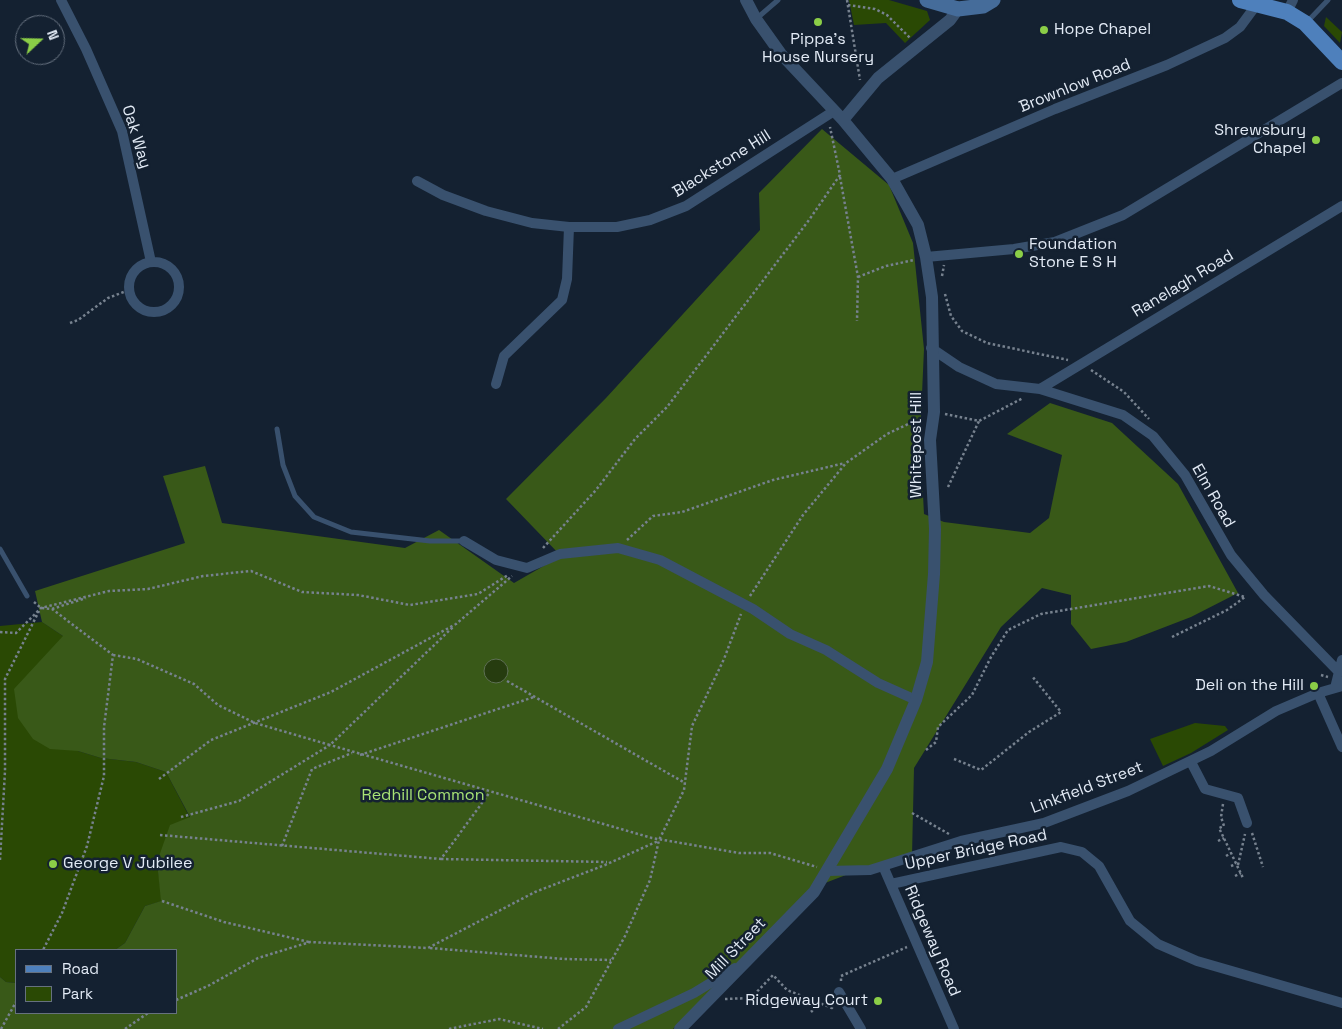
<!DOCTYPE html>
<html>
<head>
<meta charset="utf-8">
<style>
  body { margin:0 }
  #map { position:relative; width:1342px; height:1029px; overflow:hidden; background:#142131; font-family:"Space Grotesk",sans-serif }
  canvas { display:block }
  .legend { position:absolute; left:15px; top:949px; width:162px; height:65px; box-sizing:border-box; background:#142131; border:1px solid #66717f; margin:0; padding:6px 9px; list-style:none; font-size:15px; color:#e2eaf5 }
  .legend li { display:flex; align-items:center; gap:10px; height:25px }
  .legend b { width:25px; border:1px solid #66717f }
  .north { position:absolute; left:15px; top:15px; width:50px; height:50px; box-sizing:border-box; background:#142131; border:1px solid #66717f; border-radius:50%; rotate:69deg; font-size:14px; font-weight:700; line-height:20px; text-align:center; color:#e2eaf5 }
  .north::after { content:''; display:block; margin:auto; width:18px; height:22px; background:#8bce47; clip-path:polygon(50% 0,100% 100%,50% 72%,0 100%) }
</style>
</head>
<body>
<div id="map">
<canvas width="1342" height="1029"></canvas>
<ul class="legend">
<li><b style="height:6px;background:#4e80bc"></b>Road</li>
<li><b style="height:14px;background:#2a4904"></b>Park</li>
</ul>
<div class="north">N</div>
</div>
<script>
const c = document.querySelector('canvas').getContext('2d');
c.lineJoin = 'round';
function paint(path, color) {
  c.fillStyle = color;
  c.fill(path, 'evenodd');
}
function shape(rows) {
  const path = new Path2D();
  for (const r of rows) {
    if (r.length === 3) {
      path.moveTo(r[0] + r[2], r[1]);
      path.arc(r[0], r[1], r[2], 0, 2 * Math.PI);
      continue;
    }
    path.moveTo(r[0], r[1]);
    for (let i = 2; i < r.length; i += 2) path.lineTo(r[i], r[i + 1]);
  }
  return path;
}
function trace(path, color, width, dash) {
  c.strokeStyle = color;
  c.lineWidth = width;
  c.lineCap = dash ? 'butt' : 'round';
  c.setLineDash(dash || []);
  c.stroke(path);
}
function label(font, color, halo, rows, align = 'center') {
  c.font = font + ' "Space Grotesk",sans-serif';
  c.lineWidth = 5;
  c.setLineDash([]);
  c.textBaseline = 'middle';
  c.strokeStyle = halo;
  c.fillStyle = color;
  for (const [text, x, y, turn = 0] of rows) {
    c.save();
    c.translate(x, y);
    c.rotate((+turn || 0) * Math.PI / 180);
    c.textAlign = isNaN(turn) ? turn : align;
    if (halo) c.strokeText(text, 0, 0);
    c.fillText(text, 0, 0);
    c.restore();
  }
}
const green = shape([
  [849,0,889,0,927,11,930,20,905,43,886,23,854,25],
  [1326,17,1342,32,1340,43,1324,26],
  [42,622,63,636,78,751,101,758,136,762,166,772,190,818,157,862,162,901,145,906,125,943,115,950,16,950,16,983,6,982,0,977,0,626],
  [1195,723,1225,726,1228,730,1191,753,1163,766,1150,739]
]);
const forest = shape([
  [822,129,889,185,913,243,924,349,920,439,924,514,944,522,1030,533,1049,518,1062,455,1007,434,1050,403,1112,423,1178,484,1238,593,1191,617,1126,642,1091,649,1071,624,1071,595,1042,588,1001,627,914,768,912,856,872,865,812,888,673,1029,0,1029,0,977,6,982,16,983,16,1013,176,1013,176,950,115,950,125,943,145,906,161,901,157,862,170,825,190,817,166,772,136,762,101,758,78,751,50,749,33,739,18,718,14,689,63,636,42,622,35,591,185,543,163,476,205,466,222,523,405,548,439,530,514,583,561,556,506,499,606,398,760,230,759,193]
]);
const water = shape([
  [496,671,12]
]);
const path = shape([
  [847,0,860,80],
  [848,5,875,9,887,15,910,38],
  [840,177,858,277,857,321],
  [942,276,944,265],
  [858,277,886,266,914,260],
  [945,294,951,316,962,331,987,343,1068,360],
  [70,323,78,320,108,298,129,290],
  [1091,370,1124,392,1149,419],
  [945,414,979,421,1023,398],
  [948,487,979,421],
  [627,540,653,516,682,512,773,480,845,463],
  [543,548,596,490,635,439,667,407,809,220,840,175,830,127],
  [750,596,803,515,846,463,887,434,921,418],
  [34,602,41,608,52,609,113,655,104,727,104,776,87,846,62,913,43,950],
  [52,609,86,598],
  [0,632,16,633,41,608,109,591,148,589,203,576,251,571,302,592,358,595,410,605,478,594,508,575],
  [1172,637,1227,610,1245,597],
  [113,655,137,659,194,684,218,705,255,723,330,745,453,627],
  [1321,675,1328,677],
  [507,681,685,783],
  [926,750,936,742,938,727,972,695,991,657,1008,630,1041,614,1209,586,1245,597],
  [360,755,534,697],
  [954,759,981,770,1029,732,1061,712,1032,676],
  [159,779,211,740,331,692,456,624,512,576],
  [1223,804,1221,817,1224,826,1219,828,1243,878],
  [912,813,949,834],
  [181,817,239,801,330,745,652,838,739,853,770,853,817,867],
  [1252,833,1263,867],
  [160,835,441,859,490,792],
  [1218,841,1224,838],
  [282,846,312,769,352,753],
  [1226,856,1231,853],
  [441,859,607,862],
  [0,860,5,771,5,679,39,611],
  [1238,865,1245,834],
  [1231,866,1236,864],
  [1235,876,1241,873],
  [162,901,224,922,309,942],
  [430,948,564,959,611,960],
  [841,981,841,976,907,947],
  [725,999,751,998,773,975,787,990,832,1008,833,1005],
  [176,1000,208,986,258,958,310,942,428,948,535,892,605,865,658,841],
  [811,1012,820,1003],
  [1,1029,16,1002],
  [125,1029,148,1013],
  [449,1029,499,1019,543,1029],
  [558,1029,586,1007,625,936,650,880,659,840,684,790,692,726,724,659,741,614]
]);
const service = shape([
  [756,19,778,0],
  [1308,21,1328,0],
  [277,429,283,465,295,496,314,517,351,532,430,541,464,541],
  [0,549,27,596]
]);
const minor = shape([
  [61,0,86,49,122,131,151,262],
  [1287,12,1293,0],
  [892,179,1055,109,1167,65,1225,38,1240,27,1257,4],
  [417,181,443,195,486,211,532,223,569,227,617,227,650,220,686,206,834,111],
  [926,257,1014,249,1055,242,1123,215,1342,83],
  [154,287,25],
  [931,348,959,367,996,384,1040,389,1123,415,1153,436,1185,475,1231,555,1264,595,1339,672],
  [496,384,504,356,562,300,567,279,569,227],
  [1040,389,1342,206],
  [464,541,496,560,527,568,560,554,618,548,660,560,753,609,790,634,826,650,878,683,916,700],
  [1335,688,1342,660],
  [1318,693,1342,747],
  [1191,762,1205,789,1238,798,1247,823],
  [883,866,954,1029],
  [827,871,870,870,961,841,1044,823,1128,791,1211,751,1276,711,1318,693,1342,686],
  [891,884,1061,847,1082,852,1099,866,1130,921,1158,944,1197,961,1342,1003],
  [839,992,861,1029],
  [618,1029,694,993,735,968]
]);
const tertiary = shape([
  [843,120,878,78,950,20,958,9],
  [680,1029,814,892,887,769,916,700,927,662,934,574,935,529,930,440,934,412,932,297,926,257,918,225,892,179,843,120,781,54,756,19,746,0]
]);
const secondary = shape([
  [927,0,958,9,983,6,993,0]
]);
const primary = shape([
  [1240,0,1287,12,1305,23,1342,62]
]);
const markers = [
  [818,22,5,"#8bce47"],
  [1044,30,5,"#8bce47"],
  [1316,140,5,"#8bce47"],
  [1019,254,5,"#8bce47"],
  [1314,686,5,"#8bce47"],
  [53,864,5,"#8bce47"],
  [878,1001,5,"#8bce47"]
];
const poiNames = [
  ["Hope Chapel",1054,30],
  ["Pippa's",818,40,"center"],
  ["House Nursery",818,58,"center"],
  ["Shrewsbury",1306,131,"right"],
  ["Chapel",1306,149,"right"],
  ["Foundation",1029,245],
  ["Stone E S H",1029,263],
  ["Deli on the Hill",1304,686,"right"],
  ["George V Jubilee",63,864],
  ["Ridgeway Court",868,1001,"right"]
];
const streetNames = [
  ["Brownlow Road",1075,86,-22],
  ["Oak Way",136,137,73],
  ["Blackstone Hill",722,164,-32],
  ["Ranelagh Road",1183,284,-31],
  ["Whitepost Hill",917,445,-90],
  ["Elm Road",1213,496,60],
  ["Linkfield Street",1087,788,-21],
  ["Upper Bridge Road",976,850,-12],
  ["Ridgeway Road",932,941,67],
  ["Mill Street",736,949,-46]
];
const parkNames = [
  ["Redhill Common",423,796]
];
paint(green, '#2a4904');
paint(forest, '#395918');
paint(water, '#263c0f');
trace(water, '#5e7054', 1);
trace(path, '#77828f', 2.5, [2.5, 2.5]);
trace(service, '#39516e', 5);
trace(minor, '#39516e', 10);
trace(tertiary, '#39516e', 12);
trace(secondary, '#456c9a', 15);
trace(primary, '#4e80bc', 16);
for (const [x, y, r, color] of markers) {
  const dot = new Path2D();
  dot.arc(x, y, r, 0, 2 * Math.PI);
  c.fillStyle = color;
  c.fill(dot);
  trace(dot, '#142131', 2);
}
label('16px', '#e2eaf5', '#142131', poiNames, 'left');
label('16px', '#e2eaf5', '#142131', streetNames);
label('16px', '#a8e475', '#142131', parkNames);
</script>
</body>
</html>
